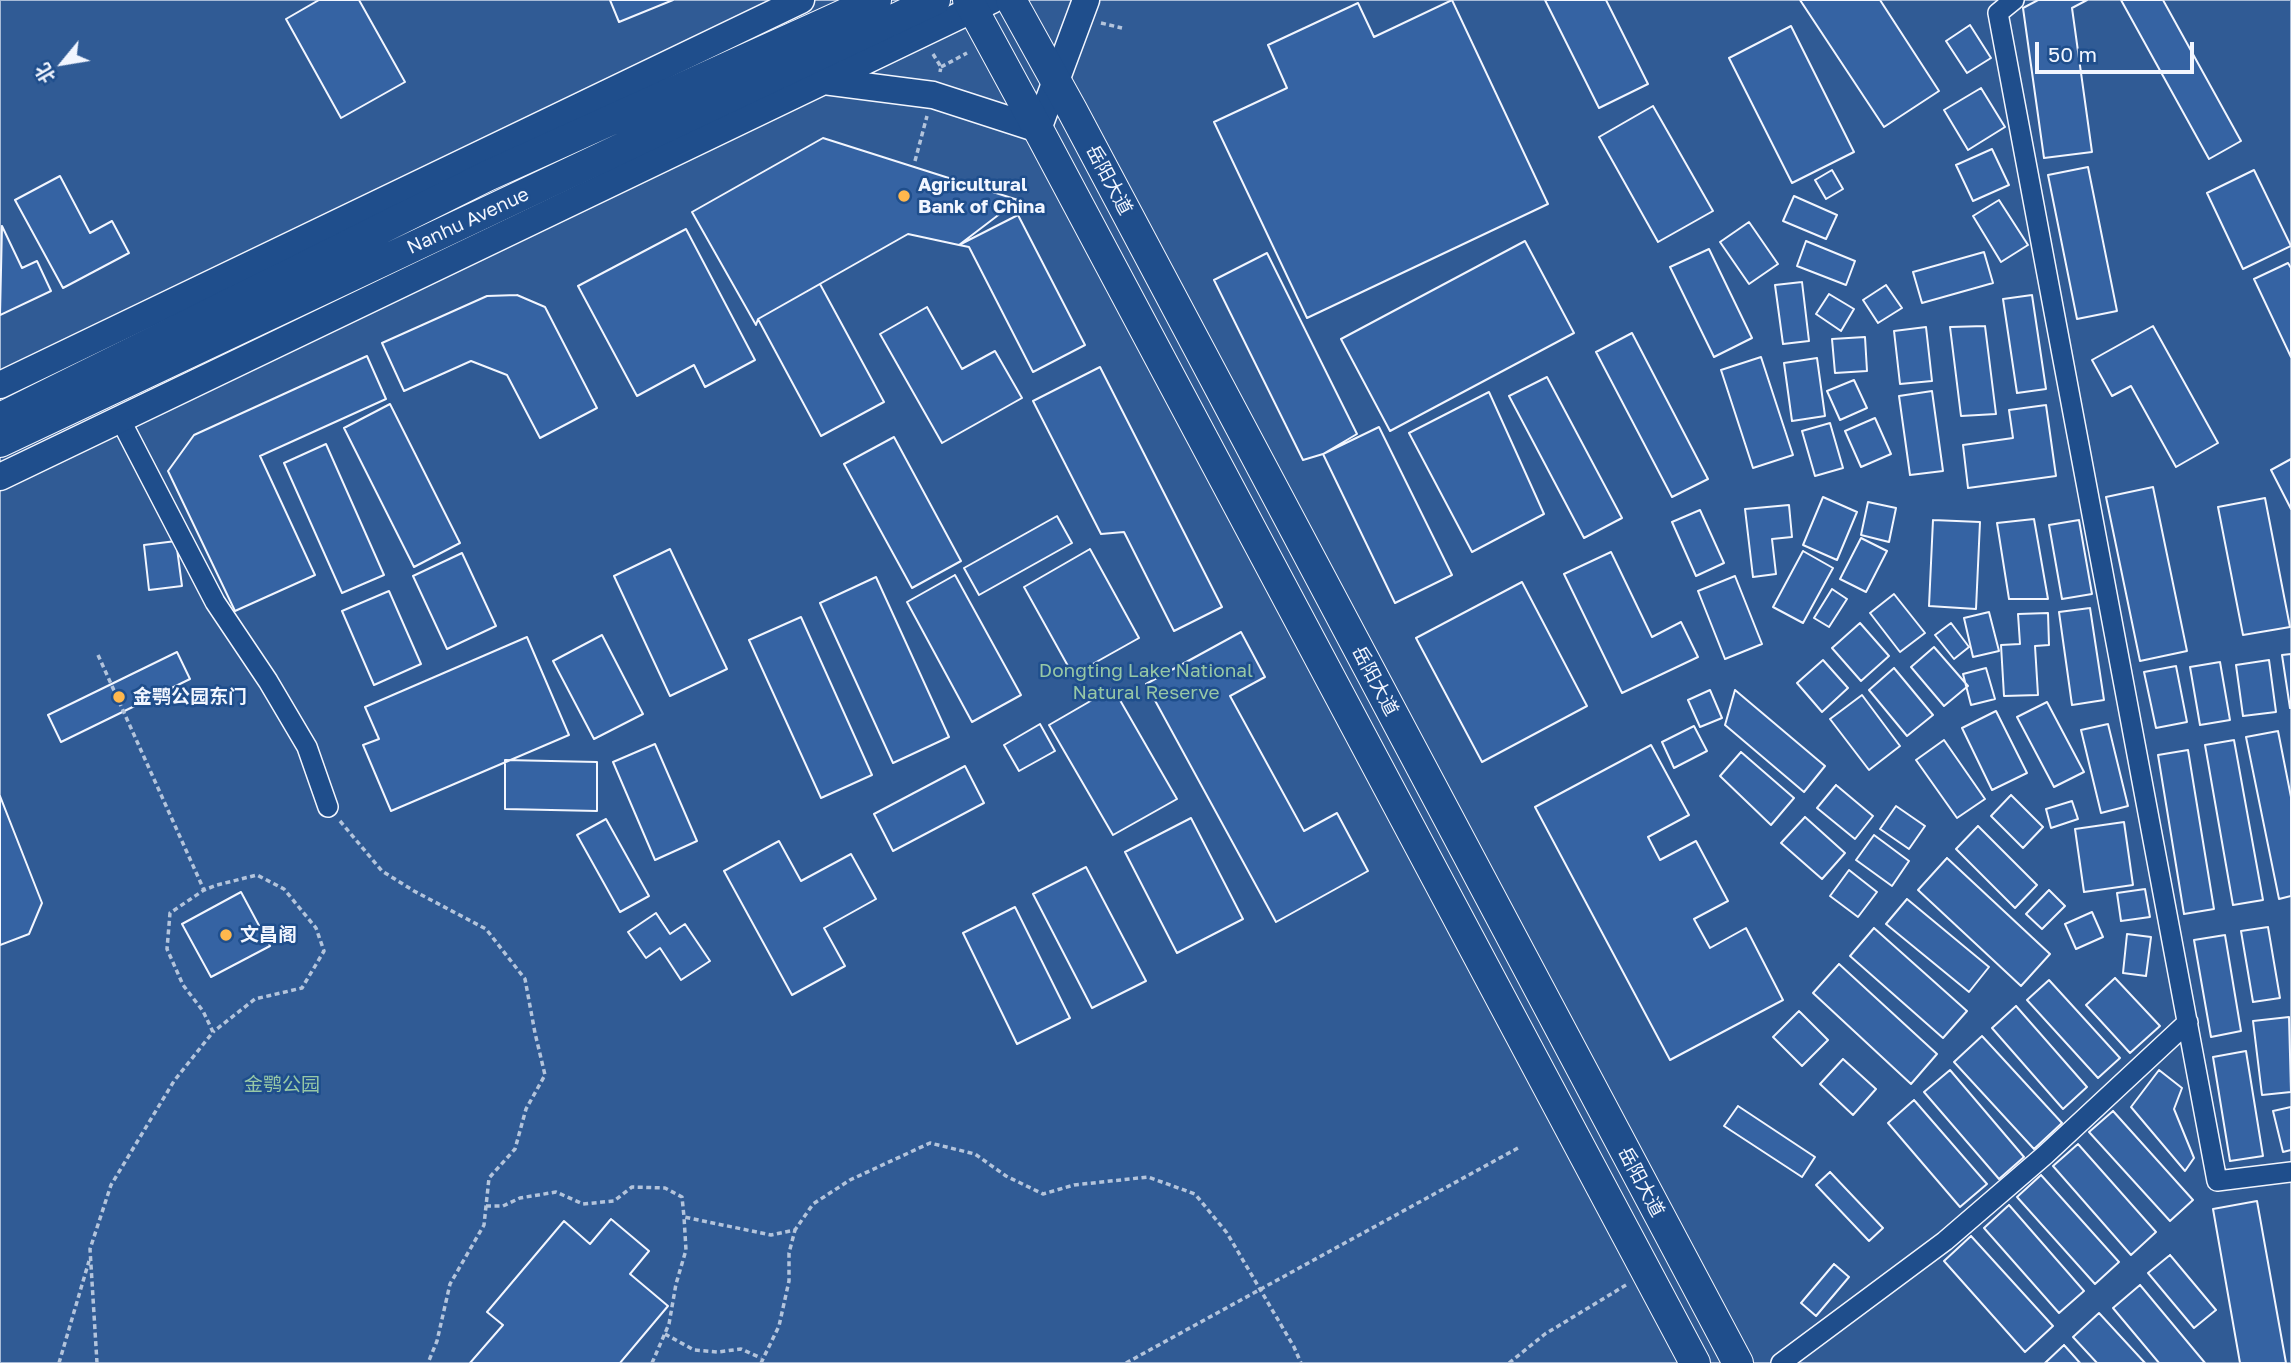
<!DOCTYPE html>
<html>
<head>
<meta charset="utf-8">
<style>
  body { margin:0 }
  #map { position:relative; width:2291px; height:1363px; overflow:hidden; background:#1f4e8c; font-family:"Golos Text","Noto Sans SC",sans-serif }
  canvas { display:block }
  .north { position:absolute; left:28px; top:28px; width:70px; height:70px; -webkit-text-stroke:5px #1f4e8c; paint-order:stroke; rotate:240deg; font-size:19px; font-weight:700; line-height:28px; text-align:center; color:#f2f6ff }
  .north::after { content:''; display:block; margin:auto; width:24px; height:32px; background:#f2f6ff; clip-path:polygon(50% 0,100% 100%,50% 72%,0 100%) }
  .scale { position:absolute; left:2035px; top:42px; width:159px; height:32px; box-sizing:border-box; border:4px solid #f2f6ff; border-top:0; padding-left:9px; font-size:21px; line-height:24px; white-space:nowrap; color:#f2f6ff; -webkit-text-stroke:5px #1f4e8c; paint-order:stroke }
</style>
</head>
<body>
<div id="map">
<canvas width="2291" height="1363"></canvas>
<div class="north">北</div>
<div class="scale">50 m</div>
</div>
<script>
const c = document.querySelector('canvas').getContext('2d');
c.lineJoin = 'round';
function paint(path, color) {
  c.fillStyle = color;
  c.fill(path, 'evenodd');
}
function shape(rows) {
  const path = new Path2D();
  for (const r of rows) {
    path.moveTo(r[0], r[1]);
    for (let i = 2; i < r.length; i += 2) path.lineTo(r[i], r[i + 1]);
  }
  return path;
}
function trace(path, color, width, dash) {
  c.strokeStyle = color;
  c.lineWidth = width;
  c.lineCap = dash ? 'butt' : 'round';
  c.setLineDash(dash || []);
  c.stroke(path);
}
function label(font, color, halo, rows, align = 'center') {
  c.font = font + ' "Golos Text","Noto Sans SC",sans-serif';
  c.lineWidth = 5;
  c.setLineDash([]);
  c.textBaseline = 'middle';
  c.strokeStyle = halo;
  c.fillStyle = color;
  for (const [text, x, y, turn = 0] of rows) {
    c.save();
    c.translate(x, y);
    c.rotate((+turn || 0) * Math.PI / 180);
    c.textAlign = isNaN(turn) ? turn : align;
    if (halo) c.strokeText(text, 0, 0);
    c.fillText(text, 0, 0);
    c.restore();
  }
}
const built = shape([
  [0,0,2291,0,2291,1363,0,1363,0,0]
]);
const building = shape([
  [319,0,359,0,405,82,341,118,286,19,319,0],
  [610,0,673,0,619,22,610,0],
  [1452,0,1548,204,1307,318,1214,122,1287,88,1268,45,1358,3,1374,37,1452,0],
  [1545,0,1606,0,1648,84,1599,108,1545,0],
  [1800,0,1880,0,1939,91,1884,127,1800,0],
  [2038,0,2087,0,2072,8,2092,152,2044,158,2023,8,2038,0],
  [2121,0,2163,0,2241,141,2209,159,2121,0],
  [1970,25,1991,58,1967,73,1946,41,1970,25],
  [1791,26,1854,152,1792,183,1729,58,1791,26],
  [1981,88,2005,127,1968,150,1944,110,1981,88],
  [1653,106,1713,211,1658,242,1599,137,1653,106],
  [823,138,1018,200,959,245,908,234,758,319,756,325,692,212,823,138],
  [1992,149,2009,185,1973,201,1956,165,1992,149],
  [2088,167,2117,311,2077,319,2048,175,2088,167],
  [1832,170,1843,189,1826,199,1815,180,1832,170],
  [2254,170,2291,246,2243,269,2207,193,2254,170],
  [60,176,90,233,112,221,129,253,63,288,15,200,60,176],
  [1794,196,1837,215,1826,239,1783,221,1794,196],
  [1999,200,2028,245,2001,262,1973,216,1999,200],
  [1018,215,1085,345,1033,372,969,247,959,245,1018,215],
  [1749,222,1778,264,1749,284,1720,242,1749,222],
  [2,226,22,268,37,261,51,291,0,315,2,226],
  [686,229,755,360,705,387,694,365,637,396,578,286,686,229],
  [1525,241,1574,333,1390,431,1341,339,1525,241],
  [1806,241,1855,261,1846,285,1797,266,1806,241],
  [1709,249,1752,338,1714,357,1670,267,1709,249],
  [1984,252,1993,283,1922,303,1913,272,1984,252],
  [1267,253,1357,434,1323,454,1303,460,1214,280,1267,253],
  [2288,263,2291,268,2291,357,2254,279,2288,263],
  [1802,282,1809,341,1783,344,1775,285,1802,282],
  [820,284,884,402,821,436,758,319,820,284],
  [1886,285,1902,308,1878,323,1863,300,1886,285],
  [1829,294,1854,309,1841,331,1816,314,1829,294],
  [517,295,545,307,597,408,540,438,507,375,471,361,404,391,382,343,487,296,517,295],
  [2032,295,2046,389,2017,393,2003,299,2032,295],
  [927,307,962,369,995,351,1022,398,942,443,880,334,927,307],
  [1985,326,1996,414,1961,416,1950,327,1985,326],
  [2153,326,2218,443,2176,467,2131,386,2112,396,2092,360,2153,326],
  [1926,327,1932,381,1900,384,1894,331,1926,327],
  [1632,333,1708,479,1672,497,1596,352,1632,333],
  [1865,337,1867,371,1835,373,1832,339,1865,337],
  [367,356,386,399,260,456,315,575,235,611,168,471,194,435,367,356],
  [1761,357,1793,455,1753,468,1721,370,1761,357],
  [1817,358,1825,416,1792,421,1784,363,1817,358],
  [1100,367,1222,607,1174,631,1124,532,1101,534,1033,401,1100,367],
  [1547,377,1622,518,1584,538,1509,396,1547,377],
  [1854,380,1867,408,1840,420,1827,391,1854,380],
  [1932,391,1943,471,1910,475,1899,396,1932,391],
  [1489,392,1544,514,1472,552,1409,433,1489,392],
  [390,404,460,543,414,567,344,428,390,404],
  [2046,405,2056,476,1968,488,1963,445,2013,438,2009,410,2046,405],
  [1875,418,1891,454,1861,467,1845,431,1875,418],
  [1830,423,1843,468,1815,476,1802,431,1830,423],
  [1379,427,1452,575,1395,603,1323,454,1379,427],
  [894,437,961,561,912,588,844,464,894,437],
  [326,444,384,575,342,593,284,463,326,444],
  [2291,459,2291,509,2271,470,2291,459],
  [2153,487,2187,651,2140,661,2106,497,2153,487],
  [1823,497,1857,512,1837,560,1803,545,1823,497],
  [2265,498,2290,627,2243,635,2218,507,2265,498],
  [1868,502,1896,508,1889,542,1861,535,1868,502],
  [1789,505,1792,537,1772,539,1776,574,1753,577,1745,509,1789,505],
  [1700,510,1724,563,1696,576,1672,522,1700,510],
  [1057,516,1072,543,979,595,964,568,1057,516],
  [2034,519,2048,599,2009,599,1997,523,2034,519],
  [1933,520,1980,522,1976,609,1929,606,1933,520],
  [2079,520,2092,594,2062,599,2049,525,2079,520],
  [1861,538,1887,551,1866,592,1840,579,1861,538],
  [176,541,182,586,149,590,144,545,176,541],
  [670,549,727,669,670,696,614,576,670,549],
  [1090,549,1139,638,1073,675,1024,587,1090,549],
  [1803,551,1833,568,1803,623,1773,607,1803,551],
  [1611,552,1652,637,1681,622,1698,657,1622,693,1564,574,1611,552],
  [462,553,496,626,447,649,413,576,462,553],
  [955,575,1021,695,972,722,907,602,955,575],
  [1735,576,1762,644,1725,659,1698,591,1735,576],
  [876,577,949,737,893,763,820,603,876,577],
  [1522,582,1587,706,1482,762,1416,638,1522,582],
  [1832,589,1847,599,1829,627,1814,618,1832,589],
  [389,591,421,664,374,685,342,611,389,591],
  [1894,594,1925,633,1900,652,1870,613,1894,594],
  [2090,608,2104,700,2072,705,2059,612,2090,608],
  [1989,612,1999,651,1973,657,1964,618,1989,612],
  [2048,613,2049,645,2035,646,2038,695,2004,696,2001,645,2020,644,2018,614,2048,613],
  [801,617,872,775,821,798,749,640,801,617],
  [1860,623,1889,656,1861,681,1832,648,1860,623],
  [1951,623,1969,647,1954,659,1935,635,1951,623],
  [1241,632,1265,677,1230,696,1304,831,1337,813,1368,871,1276,922,1146,684,1241,632],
  [602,635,643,714,594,739,553,661,602,635],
  [527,637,569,735,391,811,363,745,379,739,365,707,527,637],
  [1934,647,1968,686,1944,706,1911,667,1934,647],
  [177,652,190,679,61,742,48,715,177,652],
  [2291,654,2291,708,2290,708,2282,655,2291,654],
  [1823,660,1848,688,1822,712,1797,683,1823,660],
  [2269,660,2276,712,2243,716,2236,665,2269,660],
  [2220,662,2230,720,2200,725,2190,667,2220,662],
  [2176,666,2187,722,2156,728,2144,672,2176,666],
  [1894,668,1933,715,1907,736,1869,690,1894,668],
  [1986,668,1995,699,1971,705,1963,674,1986,668],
  [1113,688,1177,799,1113,835,1049,725,1113,688],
  [1710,690,1722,718,1700,727,1688,700,1710,690],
  [1735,690,1825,766,1804,792,1725,725,1735,690],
  [1862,695,1900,746,1869,770,1830,719,1862,695],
  [2047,702,2084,772,2054,787,2017,717,2047,702],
  [1996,711,2027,773,1992,790,1962,728,1996,711],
  [1040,724,1055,751,1019,771,1004,745,1040,724],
  [2108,724,2128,806,2101,813,2081,730,2108,724],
  [1694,726,1707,751,1674,768,1662,742,1694,726],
  [2278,731,2291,797,2291,896,2279,899,2246,737,2278,731],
  [1944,740,1985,799,1957,818,1916,760,1944,740],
  [2234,740,2263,900,2233,905,2205,745,2234,740],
  [655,744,697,841,655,860,613,762,655,744],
  [1651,745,1689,815,1648,837,1660,860,1696,841,1728,901,1694,919,1710,948,1746,928,1783,1000,1670,1060,1535,807,1651,745],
  [2188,750,2214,909,2184,914,2158,755,2188,750],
  [1741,752,1794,798,1771,825,1720,776,1741,752],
  [505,760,597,762,597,811,505,809,505,760],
  [965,766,984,803,893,851,874,814,965,766],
  [1836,785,1873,816,1855,839,1817,808,1836,785],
  [2011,795,2043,827,2023,848,1991,816,2011,795],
  [0,796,42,903,29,934,0,945,0,796],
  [2072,801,2078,819,2051,828,2046,809,2072,801],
  [1896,806,1925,826,1909,849,1880,829,1896,806],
  [1805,817,1845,853,1822,879,1781,843,1805,817],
  [1191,818,1243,919,1177,953,1125,852,1191,818],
  [606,819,649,896,620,912,577,835,606,819],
  [2124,822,2133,885,2084,892,2075,829,2124,822],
  [1978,826,2037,885,2015,908,1956,849,1978,826],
  [1874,835,1909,861,1892,886,1856,860,1874,835],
  [779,841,801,881,851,854,876,899,824,928,845,966,792,995,724,871,779,841],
  [1947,858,2050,954,2021,986,1918,890,1947,858],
  [1086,867,1146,981,1092,1008,1033,894,1086,867],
  [1849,870,1877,892,1858,917,1830,896,1849,870],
  [2145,889,2150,917,2121,921,2117,893,2145,889],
  [2049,890,2065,906,2042,929,2026,914,2049,890],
  [241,892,270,946,211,977,182,924,241,892],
  [1907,899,1989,967,1969,992,1886,924,1907,899],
  [1015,907,1070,1018,1017,1044,963,933,1015,907],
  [2092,912,2103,937,2076,949,2065,924,2092,912],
  [656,913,670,934,685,924,710,961,681,980,660,948,646,958,628,932,656,913],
  [2268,927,2280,998,2253,1002,2241,931,2268,927],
  [1874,928,1967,1011,1943,1038,1850,956,1874,928],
  [2127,934,2151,937,2146,976,2123,973,2127,934],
  [2225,935,2241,1031,2211,1037,2194,940,2225,935],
  [1839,964,1937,1054,1911,1084,1813,993,1839,964],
  [2115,978,2160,1026,2130,1053,2086,1005,2115,978],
  [2049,980,2120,1058,2098,1078,2027,1000,2049,980],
  [2016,1006,2087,1087,2063,1109,1992,1028,2016,1006],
  [1799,1011,1828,1040,1802,1066,1773,1037,1799,1011],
  [2289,1017,2291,1092,2262,1095,2253,1021,2289,1017],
  [1982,1036,2062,1123,2034,1149,1954,1062,1982,1036],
  [2246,1051,2263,1156,2230,1161,2213,1057,2246,1051],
  [1843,1059,1876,1089,1853,1115,1820,1084,1843,1059],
  [1950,1070,2024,1157,1999,1179,1924,1092,1950,1070],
  [2159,1070,2182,1088,2174,1109,2194,1158,2185,1171,2131,1107,2159,1070],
  [1914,1100,1987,1184,1960,1207,1888,1123,1914,1100],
  [1738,1106,1815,1157,1802,1177,1724,1126,1738,1106],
  [2291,1107,2291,1150,2283,1152,2273,1111,2291,1107],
  [2113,1111,2193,1200,2170,1221,2089,1132,2113,1111],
  [2078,1144,2156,1232,2131,1255,2053,1166,2078,1144],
  [1830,1172,1883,1228,1869,1241,1816,1185,1830,1172],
  [2041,1175,2119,1262,2095,1284,2017,1197,2041,1175],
  [2257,1201,2286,1363,2240,1363,2213,1209,2257,1201],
  [2009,1205,2084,1291,2059,1313,1984,1228,2009,1205],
  [611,1219,649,1251,630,1274,668,1306,620,1363,470,1363,503,1325,487,1312,564,1221,590,1244,611,1219],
  [1971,1236,2053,1326,2025,1352,1944,1261,1971,1236],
  [2170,1255,2216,1310,2194,1328,2148,1273,2170,1255],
  [1834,1264,1849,1277,1816,1316,1801,1303,1834,1264],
  [2140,1285,2205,1363,2159,1363,2113,1308,2140,1285],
  [2099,1313,2145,1363,2097,1363,2073,1337,2099,1313],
  [2064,1345,2080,1363,2045,1363,2064,1345]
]);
const path = shape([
  [1101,23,1122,28],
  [933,54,941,67,940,72],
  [941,67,967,53],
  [915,161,927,116],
  [98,655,204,890],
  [340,821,382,871,414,891,486,929,525,979,535,1033,545,1075,526,1109,515,1149,489,1178,484,1225,450,1284,437,1341,428,1363],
  [486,1206,503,1206,520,1198,556,1192,583,1204,614,1201,632,1187,665,1188,682,1197,684,1217,771,1235,795,1230,813,1204,850,1180,930,1143,975,1154,1006,1176,1043,1194,1074,1185,1148,1177,1195,1194,1227,1233,1294,1347,1301,1363],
  [665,1334,694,1350,718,1352,741,1349,761,1358],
  [59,1363,89,1261],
  [97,1363,90,1249,111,1185,174,1081,213,1032,203,1011,183,985,167,949,170,913,204,890,217,885,257,875,284,889,316,928,324,951,302,988,255,999,213,1032],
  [652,1363,669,1324,676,1284,686,1250,684,1217],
  [761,1363,779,1326,789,1281,789,1253,795,1230],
  [1126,1363,1518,1148],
  [1509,1363,1545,1334,1626,1285]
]);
const street = shape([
  [2014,0,1998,13,2217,1181,2291,1172],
  [120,419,215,602,268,681,307,747,328,807],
  [1781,1363,1945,1241,2045,1155,2188,1022]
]);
const secondary = shape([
  [824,81,933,95,1038,129,1086,0],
  [0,385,801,0],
  [0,477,992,0]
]);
const primary = shape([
  [968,0,1038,129,1695,1363],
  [1011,0,1072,110,1738,1363],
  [0,418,487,176,876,0],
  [0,442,935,0]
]);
const markers = [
  [904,196,7,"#ffb74d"],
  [119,697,7,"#ffb74d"],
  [226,935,7,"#ffb74d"]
];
const streetNames = [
  ["岳阳大道",1109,180,62],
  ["Nanhu Avenue",468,221,-25],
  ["岳阳大道",1375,681,62],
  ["岳阳大道",1641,1182,62]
];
const poiNames = [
  ["Agricultural",918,185],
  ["Bank of China",918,207],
  ["金鹗公园东门",133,697],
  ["文昌阁",240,935]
];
const parkNames = [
  ["Dongting Lake National",1146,671],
  ["Natural Reserve",1146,693],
  ["金鹗公园",282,1085]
];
paint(built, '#305b95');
trace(built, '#a8bbd7', 2);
paint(building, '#3563a3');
trace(building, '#f2f6ff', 2);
trace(street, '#f2f6ff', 22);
trace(secondary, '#f2f6ff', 29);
trace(primary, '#f2f6ff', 32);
trace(path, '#b3c4dc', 3.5, [5, 3.5]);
trace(street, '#1f4e8c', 19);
trace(secondary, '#1f4e8c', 26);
trace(primary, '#1f4e8c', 30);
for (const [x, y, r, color] of markers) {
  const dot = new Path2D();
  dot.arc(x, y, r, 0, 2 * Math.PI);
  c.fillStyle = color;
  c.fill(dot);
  trace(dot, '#1f4e8c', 2.5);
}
label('19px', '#f2f6ff', '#1f4e8c', streetNames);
label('bold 19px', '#f2f6ff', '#1f4e8c', poiNames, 'left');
label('19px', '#97c8a6', '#1f4e8c', parkNames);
</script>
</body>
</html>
